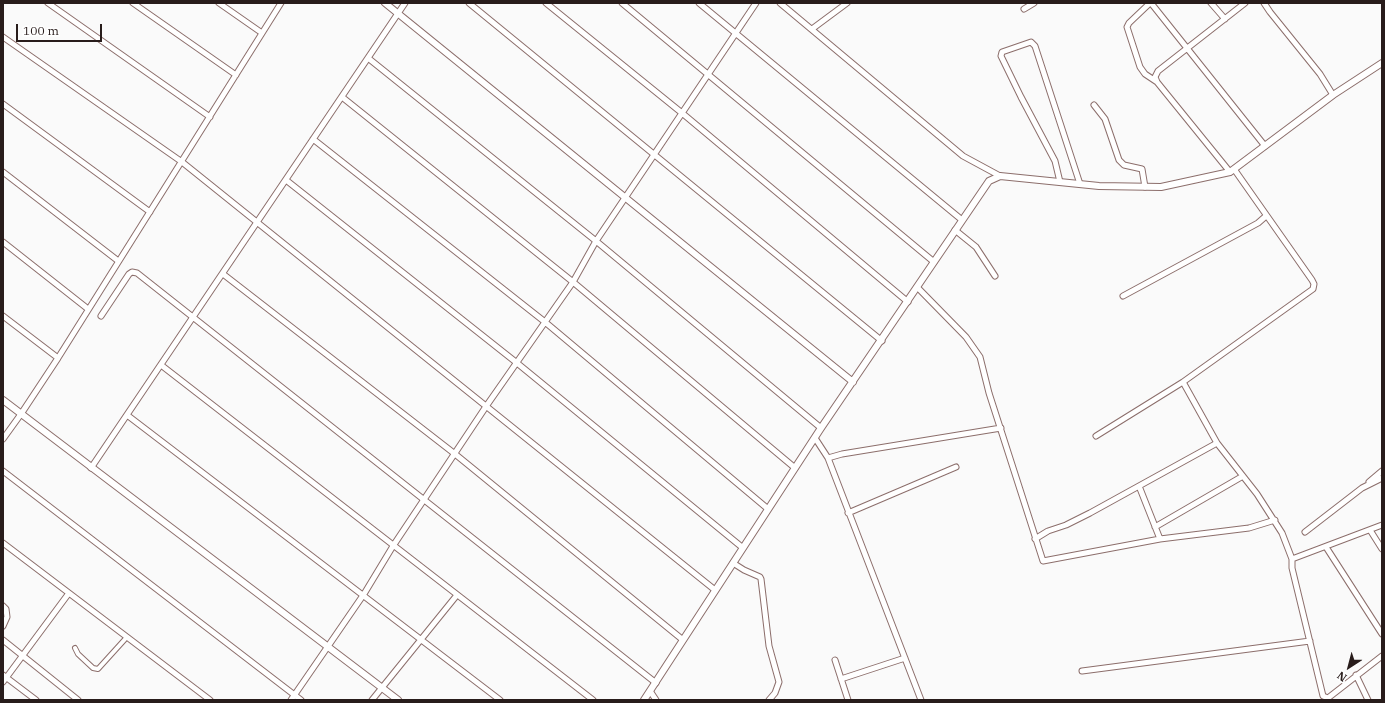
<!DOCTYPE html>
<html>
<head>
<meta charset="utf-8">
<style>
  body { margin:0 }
  #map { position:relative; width:1385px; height:703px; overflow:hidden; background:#fafafa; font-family:"IBM Plex Serif",serif }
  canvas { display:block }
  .frame { position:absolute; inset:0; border:4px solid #281c1b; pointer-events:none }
  .north { position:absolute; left:1329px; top:647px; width:40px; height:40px; -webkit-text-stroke:3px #fff; paint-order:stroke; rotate:216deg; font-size:11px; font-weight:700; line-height:16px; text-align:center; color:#281c1b }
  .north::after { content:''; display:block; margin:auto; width:14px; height:18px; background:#281c1b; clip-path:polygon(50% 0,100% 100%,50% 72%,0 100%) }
  .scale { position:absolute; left:16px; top:24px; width:86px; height:18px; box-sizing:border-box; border:2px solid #281c1b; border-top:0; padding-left:5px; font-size:12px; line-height:14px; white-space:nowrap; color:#281c1b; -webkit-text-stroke:3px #fff; paint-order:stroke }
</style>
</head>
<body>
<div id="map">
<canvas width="1385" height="703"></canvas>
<div class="frame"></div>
<div class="north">N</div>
<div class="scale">100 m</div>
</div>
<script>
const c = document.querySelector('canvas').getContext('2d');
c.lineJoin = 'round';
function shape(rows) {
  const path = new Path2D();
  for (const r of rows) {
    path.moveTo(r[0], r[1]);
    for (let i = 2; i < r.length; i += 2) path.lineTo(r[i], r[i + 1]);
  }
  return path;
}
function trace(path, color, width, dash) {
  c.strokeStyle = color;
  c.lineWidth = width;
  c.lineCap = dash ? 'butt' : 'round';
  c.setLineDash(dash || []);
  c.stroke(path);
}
const pedestrian = shape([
  [75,648,78,654,93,668,98,669,127,637]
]);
const minor = shape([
  [48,3,210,117],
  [133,3,236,75],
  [219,3,262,33],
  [469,3,882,341],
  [546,3,682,113,908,302],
  [622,3,934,262],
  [699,3,962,220],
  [780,3,963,156,1000,176],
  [1150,3,1129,23,1127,27,1140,67,1145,74,1157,82],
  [1151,3,1265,146],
  [1211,3,1225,19],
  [1264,3,1270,12,1320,74,1333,95],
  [1024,9,1034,3],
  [812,29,847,3],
  [3,37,182,162,715,590],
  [368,58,596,241,821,428],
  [342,97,573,282,795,468],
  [3,104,150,212],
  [1094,105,1105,119,1119,160,1124,165,1142,169,1145,187],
  [313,139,545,322,768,509],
  [3,172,117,260],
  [1230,172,1157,82,1155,77,1158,71,1245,3],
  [286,180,517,363,743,548],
  [1060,182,1055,161,1021,97,1001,56,1002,52,1031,42,1035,46,1080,184],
  [955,230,976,247,995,276],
  [3,242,88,309],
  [223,274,455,454,683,640],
  [917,287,966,337,980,357,989,393,1043,561,1160,539,1249,528,1275,520],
  [1123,296,1258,223,1266,216],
  [3,316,58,358],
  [101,316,129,274,132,272,137,273,656,683],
  [161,365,593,700],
  [1183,382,1217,443,1257,494,1282,533,1292,559,1292,568,1323,696,1328,698,1382,656],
  [127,415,500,700],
  [1096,436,1183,382,1313,289,1314,284,1312,280,1234,169],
  [815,438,828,458,921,700],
  [3,439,21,414,58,358,281,3],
  [828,458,842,454,1001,428],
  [91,468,405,3],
  [3,471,301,700],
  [1369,482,1382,471],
  [1139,486,1160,539],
  [848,513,956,467],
  [1155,527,1243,476],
  [1370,530,1382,549],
  [1305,532,1362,488,1382,478],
  [1035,539,1048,531,1066,525,1090,513,1217,443],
  [3,543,210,700],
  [1326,547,1382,634],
  [1292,559,1382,525],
  [733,563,744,570,760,577,761,579,769,646,779,682,775,693,769,700],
  [3,606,6,609,7,617,3,626],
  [3,640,78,700],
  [835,660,848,700],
  [1082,671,1310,641],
  [3,675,36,700],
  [1356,675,1368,700],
  [841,679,905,658],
  [3,682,69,593],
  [650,691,656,700],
  [291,700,364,594,393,546,487,405,573,282,596,241,756,3],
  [372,700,457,595]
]);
const tertiary = shape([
  [385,3,853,382],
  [3,400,398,700],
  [644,700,821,428,989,181,1000,176,1099,186,1161,187,1230,172,1333,95,1382,63]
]);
trace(pedestrian, '#8c6e6b', 6);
trace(minor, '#8c6e6b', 7);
trace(tertiary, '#8c6e6b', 8);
trace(pedestrian, '#fff', 4);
trace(minor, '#fff', 5);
trace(tertiary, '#fff', 6);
</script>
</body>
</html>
